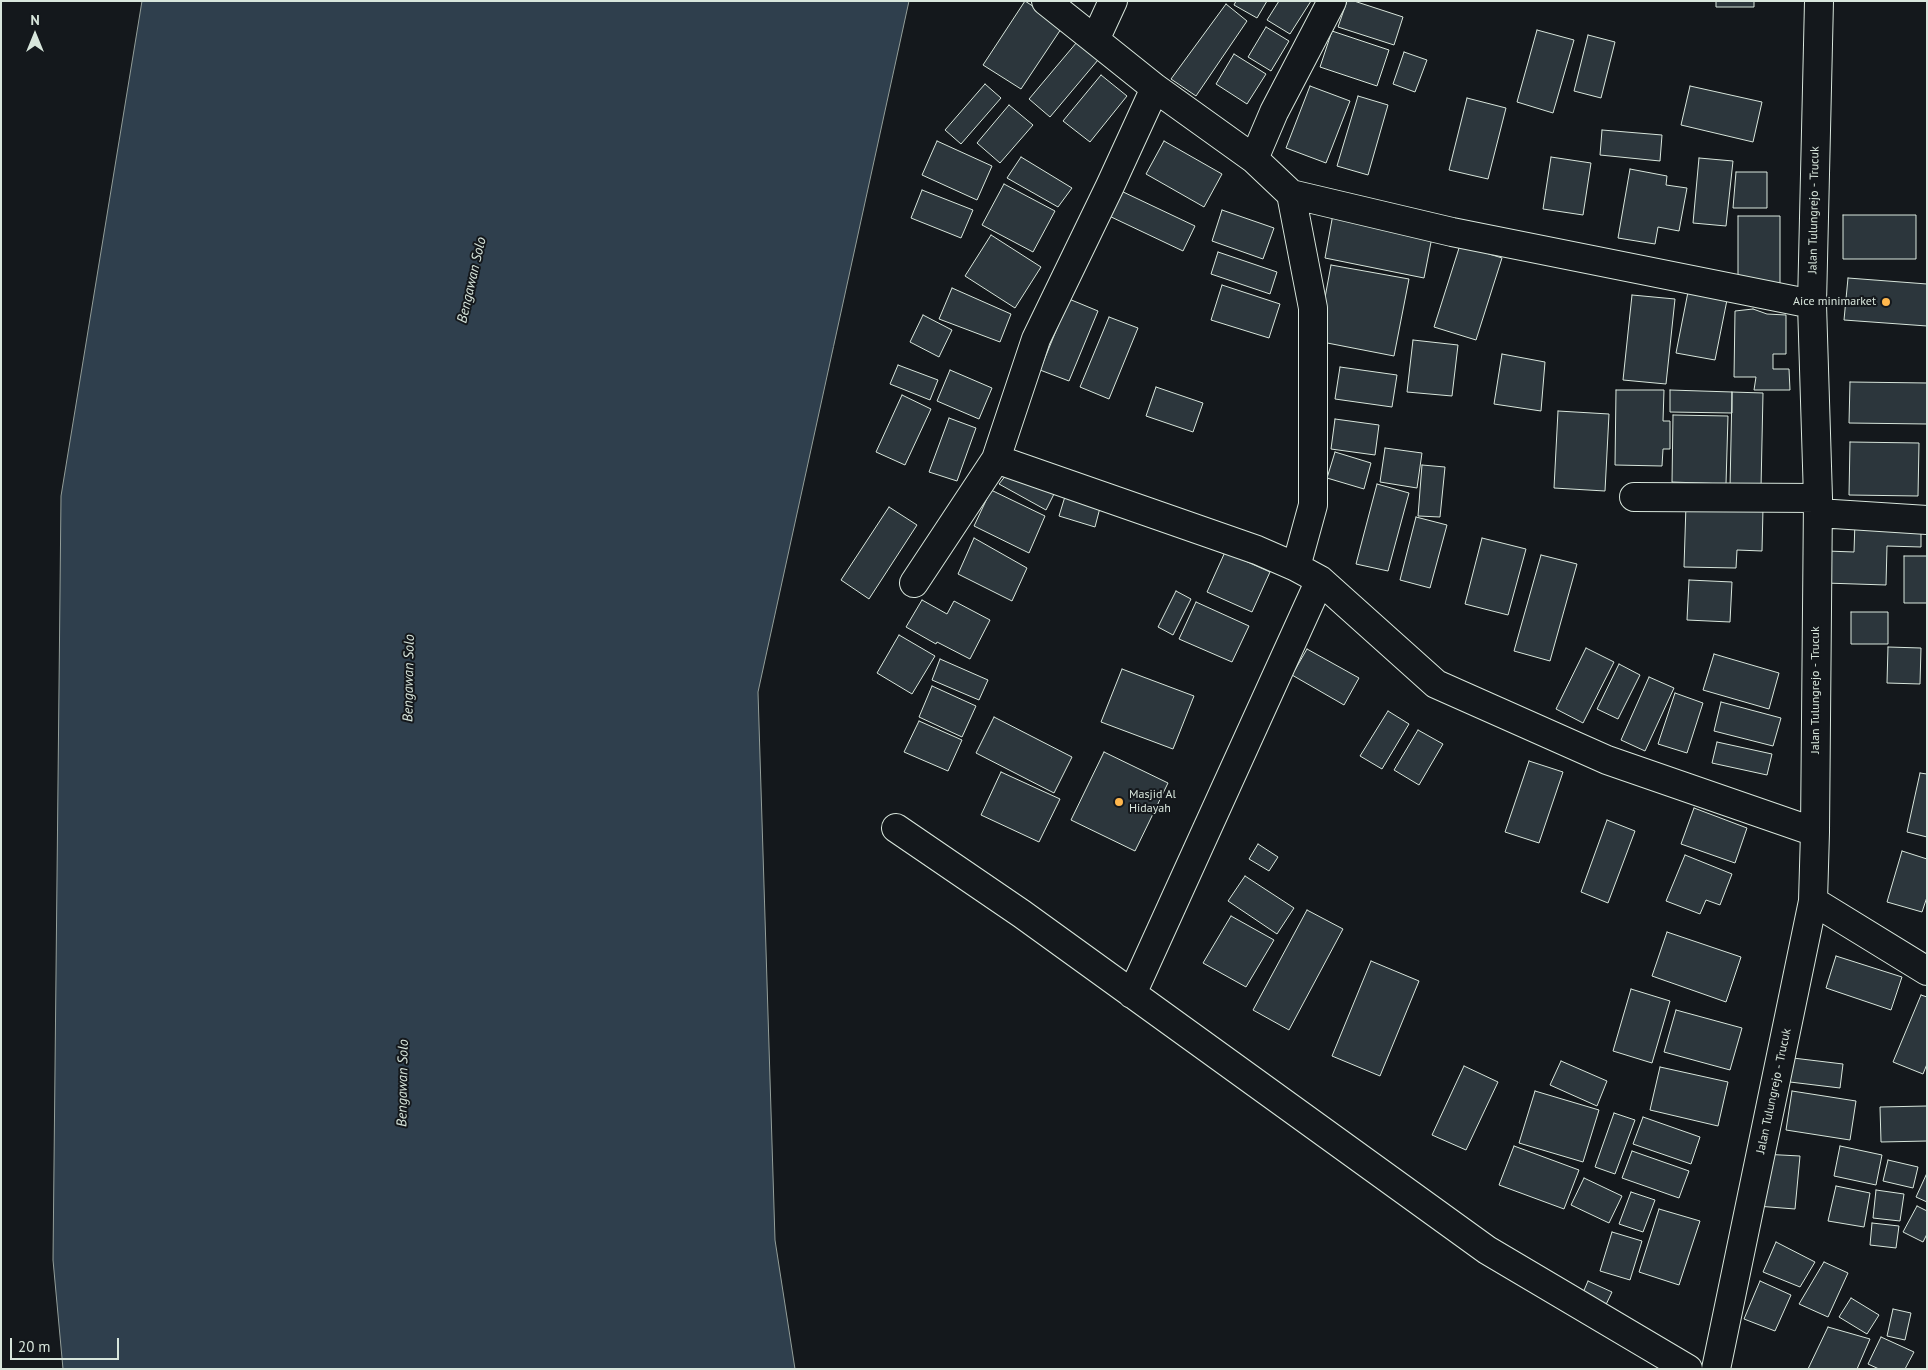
<!DOCTYPE html>
<html>
<head>
<meta charset="utf-8">
<style>
  body { margin:0 }
  #map { position:relative; width:1928px; height:1370px; overflow:hidden; background:#14181c; font-family:"PT Sans",sans-serif }
  canvas { display:block }
  .frame { position:absolute; inset:0; border:2px solid #d8e6dc; pointer-events:none }
  .north { position:absolute; left:10px; top:10px; width:50px; height:50px; -webkit-text-stroke:4px #14181c; paint-order:stroke; rotate:0deg; font-size:14px; font-weight:700; line-height:20px; text-align:center; color:#d8e6dc }
  .north::after { content:''; display:block; margin:auto; width:18px; height:22px; background:#d8e6dc; clip-path:polygon(50% 0,100% 100%,50% 72%,0 100%) }
  .scale { position:absolute; left:10px; top:1338px; width:109px; height:22px; box-sizing:border-box; border:2px solid #d8e6dc; border-top:0; padding-left:6px; font-size:15px; line-height:18px; white-space:nowrap; color:#d8e6dc; -webkit-text-stroke:4px #14181c; paint-order:stroke }
</style>
</head>
<body>
<div id="map">
<canvas width="1928" height="1370"></canvas>
<div class="frame"></div>
<div class="north">N</div>
<div class="scale">20 m</div>
</div>
<script>
const c = document.querySelector('canvas').getContext('2d');
c.lineJoin = 'round';
function paint(path, color) {
  c.fillStyle = color;
  c.fill(path, 'evenodd');
}
function shape(rows) {
  const path = new Path2D();
  for (const r of rows) {
    path.moveTo(r[0], r[1]);
    for (let i = 2; i < r.length; i += 2) path.lineTo(r[i], r[i + 1]);
  }
  return path;
}
function trace(path, color, width, dash) {
  c.strokeStyle = color;
  c.lineWidth = width;
  c.lineCap = dash ? 'butt' : 'round';
  c.setLineDash(dash || []);
  c.stroke(path);
}
function label(font, color, halo, rows, align = 'center') {
  c.font = font + ' "PT Sans",sans-serif';
  c.lineWidth = 4;
  c.setLineDash([]);
  c.textBaseline = 'middle';
  c.strokeStyle = halo;
  c.fillStyle = color;
  for (const [text, x, y, turn = 0] of rows) {
    c.save();
    c.translate(x, y);
    c.rotate((+turn || 0) * Math.PI / 180);
    c.textAlign = isNaN(turn) ? turn : align;
    if (halo) c.strokeText(text, 0, 0);
    c.fillText(text, 0, 0);
    c.restore();
  }
}
const water = shape([
  [142,1,909,1,758,692,775,1240,795,1369,63,1369,53,1260,61,496,142,1]
]);
const building = shape([
  [1025,1,1063,26,1021,89,983,65,1025,1],
  [1236,1,1267,1,1257,18,1234,5,1236,1],
  [1279,1,1311,1,1290,34,1267,20,1279,1],
  [1347,1,1354,1,1403,17,1394,45,1338,27,1347,1],
  [1716,1,1754,1,1754,7,1716,7,1716,1],
  [1226,4,1247,21,1196,96,1171,79,1226,4],
  [1266,27,1289,41,1271,71,1248,57,1266,27],
  [1537,30,1574,40,1553,113,1517,102,1537,30],
  [1332,31,1389,50,1377,86,1320,67,1332,31],
  [1588,35,1615,42,1601,98,1574,91,1588,35],
  [1077,42,1098,60,1050,117,1029,99,1077,42],
  [1404,52,1427,60,1415,92,1393,84,1404,52],
  [1234,54,1266,74,1247,104,1216,84,1234,54],
  [1101,75,1127,96,1090,142,1063,121,1101,75],
  [985,84,1001,98,961,144,945,130,985,84],
  [1310,86,1350,101,1326,163,1286,148,1310,86],
  [1690,86,1762,102,1753,142,1681,125,1690,86],
  [1358,96,1388,105,1368,175,1337,166,1358,96],
  [1467,98,1506,108,1488,179,1449,170,1467,98],
  [1009,105,1033,125,1000,163,977,143,1009,105],
  [1602,130,1662,135,1660,161,1600,155,1602,130],
  [937,141,992,166,977,200,922,175,937,141],
  [1164,141,1222,174,1204,207,1146,174,1164,141],
  [1021,157,1072,188,1058,207,1007,178,1021,157],
  [1551,157,1591,163,1583,215,1543,209,1551,157],
  [1699,158,1733,161,1726,226,1693,223,1699,158],
  [1630,169,1667,176,1666,185,1687,188,1679,231,1658,227,1655,244,1618,238,1630,169],
  [1736,172,1767,172,1767,208,1733,208,1736,172],
  [1004,184,1055,211,1033,252,982,225,1004,184],
  [922,190,973,210,961,238,911,218,922,190],
  [1119,190,1195,226,1183,251,1107,215,1119,190],
  [1222,210,1274,228,1263,259,1212,241,1222,210],
  [1333,214,1433,232,1424,278,1325,258,1333,214],
  [1843,215,1916,215,1916,259,1843,259,1843,215],
  [1738,216,1780,216,1780,288,1738,288,1738,216],
  [991,235,1041,267,1015,308,965,276,991,235],
  [1460,245,1502,258,1476,340,1434,327,1460,245],
  [1218,252,1277,272,1270,294,1211,274,1218,252],
  [1331,265,1409,279,1394,356,1317,341,1331,265],
  [1848,278,1927,284,1927,326,1844,320,1848,278],
  [1222,285,1280,304,1269,338,1211,320,1222,285],
  [952,288,1011,314,1000,342,939,319,952,288],
  [1688,292,1727,300,1715,360,1676,353,1688,292],
  [1632,295,1675,299,1666,384,1623,380,1632,295],
  [1069,299,1098,311,1069,381,1040,370,1069,299],
  [1753,309,1767,314,1786,315,1786,354,1773,354,1773,369,1789,369,1790,390,1754,390,1756,377,1734,377,1735,311,1753,309],
  [923,315,952,330,939,357,910,342,923,315],
  [1109,317,1138,328,1109,399,1080,387,1109,317],
  [1413,340,1458,345,1452,396,1407,392,1413,340],
  [1502,354,1545,362,1541,411,1494,404,1502,354],
  [898,365,938,380,930,400,890,384,898,365],
  [1340,367,1397,375,1392,407,1335,399,1340,367],
  [950,370,992,388,979,419,937,401,950,370],
  [1850,382,1927,383,1927,424,1849,423,1850,382],
  [1156,387,1203,403,1193,432,1146,416,1156,387],
  [1616,390,1664,390,1663,421,1670,421,1670,449,1663,449,1662,466,1615,465,1616,390],
  [1670,390,1732,392,1732,413,1670,412,1670,390],
  [1732,392,1763,393,1761,488,1730,488,1732,392],
  [902,395,931,409,905,465,876,452,902,395],
  [1558,411,1609,414,1605,491,1554,488,1558,411],
  [1673,415,1728,416,1726,484,1672,482,1673,415],
  [949,418,976,428,957,481,929,472,949,418],
  [1335,419,1379,425,1375,455,1331,449,1335,419],
  [1850,442,1919,443,1918,496,1849,495,1850,442],
  [1385,448,1422,453,1417,488,1380,482,1385,448],
  [1335,452,1371,463,1364,489,1327,478,1335,452],
  [1422,465,1445,467,1440,517,1418,516,1422,465],
  [1013,466,1056,490,1046,510,999,484,1013,466],
  [1377,484,1409,493,1388,571,1356,564,1377,484],
  [991,490,1045,516,1029,553,974,526,991,490],
  [1067,490,1102,500,1095,527,1059,516,1067,490],
  [1686,505,1763,508,1762,551,1737,550,1736,568,1684,567,1686,505],
  [889,507,917,525,869,599,841,580,889,507],
  [1416,517,1447,525,1430,588,1400,580,1416,517],
  [1855,521,1921,522,1921,547,1887,546,1886,585,1825,583,1827,551,1854,552,1855,521],
  [974,538,1027,568,1012,601,958,574,974,538],
  [1482,538,1526,549,1508,615,1465,604,1482,538],
  [1225,552,1270,572,1252,612,1207,592,1225,552],
  [1541,555,1577,564,1550,661,1514,651,1541,555],
  [1904,556,1927,556,1927,603,1904,603,1904,556],
  [1689,580,1732,582,1730,622,1687,620,1689,580],
  [1176,591,1191,599,1173,635,1158,627,1176,591],
  [922,600,947,614,954,601,990,620,970,659,937,642,936,644,906,627,922,600],
  [1196,602,1249,626,1232,662,1179,639,1196,602],
  [1851,612,1888,612,1888,644,1851,644,1851,612],
  [899,635,935,656,912,694,877,673,899,635],
  [1888,647,1921,648,1920,684,1887,683,1888,647],
  [1586,648,1614,662,1583,723,1556,709,1586,648],
  [1307,649,1359,678,1344,705,1292,675,1307,649],
  [1714,654,1779,673,1769,709,1703,690,1714,654],
  [940,659,988,680,979,700,932,680,940,659],
  [1619,664,1640,675,1618,719,1597,709,1619,664],
  [1122,669,1194,696,1173,749,1101,722,1122,669],
  [1649,677,1674,688,1645,751,1621,740,1649,677],
  [932,686,976,706,962,737,919,717,932,686],
  [1675,693,1703,703,1687,753,1658,744,1675,693],
  [1721,702,1781,718,1773,746,1714,731,1721,702],
  [1388,711,1409,724,1382,769,1360,756,1388,711],
  [994,717,1072,757,1054,793,976,753,994,717],
  [919,721,962,740,948,771,904,752,919,721],
  [1418,730,1443,744,1419,785,1394,770,1418,730],
  [1717,742,1772,754,1767,775,1712,763,1717,742],
  [1104,752,1168,783,1135,851,1071,820,1104,752],
  [1529,761,1563,772,1539,843,1505,832,1529,761],
  [1001,772,1060,799,1039,842,981,815,1001,772],
  [1920,773,1927,774,1927,837,1907,832,1920,773],
  [1694,808,1747,828,1735,863,1681,844,1694,808],
  [1607,820,1635,831,1608,903,1581,892,1607,820],
  [1258,844,1278,857,1269,871,1249,859,1258,844],
  [1902,851,1927,859,1927,897,1922,912,1887,902,1902,851],
  [1685,855,1732,874,1720,905,1706,900,1700,914,1666,901,1685,855],
  [1245,876,1294,908,1277,934,1228,901,1245,876],
  [1307,910,1343,929,1289,1030,1253,1010,1307,910],
  [1231,916,1274,940,1246,987,1203,963,1231,916],
  [1667,932,1741,957,1726,1002,1652,976,1667,932],
  [1836,956,1902,977,1891,1010,1826,988,1836,956],
  [1371,961,1419,981,1380,1076,1332,1056,1371,961],
  [1631,989,1670,1001,1652,1063,1613,1051,1631,989],
  [1921,995,1927,997,1927,1064,1923,1074,1893,1062,1921,995],
  [1676,1010,1742,1028,1730,1070,1664,1052,1676,1010],
  [1793,1058,1843,1064,1840,1088,1790,1082,1793,1058],
  [1561,1061,1607,1081,1597,1106,1550,1085,1561,1061],
  [1464,1066,1498,1082,1466,1150,1432,1135,1464,1066],
  [1660,1067,1728,1082,1718,1126,1650,1110,1660,1067],
  [1535,1091,1599,1110,1583,1162,1519,1143,1535,1091],
  [1792,1091,1856,1101,1850,1140,1786,1130,1792,1091],
  [1927,1106,1927,1141,1881,1142,1880,1107,1927,1106],
  [1614,1113,1635,1120,1615,1174,1595,1167,1614,1113],
  [1643,1117,1700,1137,1691,1164,1633,1144,1643,1117],
  [1514,1146,1579,1170,1564,1209,1499,1185,1514,1146],
  [1840,1146,1882,1155,1876,1185,1834,1176,1840,1146],
  [1632,1151,1689,1171,1679,1198,1622,1178,1632,1151],
  [1762,1154,1800,1156,1795,1209,1757,1206,1762,1154],
  [1888,1160,1918,1167,1913,1188,1883,1181,1888,1160],
  [1927,1173,1927,1202,1916,1197,1927,1173],
  [1584,1178,1622,1196,1609,1223,1571,1205,1584,1178],
  [1836,1186,1870,1193,1864,1227,1828,1221,1836,1186],
  [1876,1190,1904,1194,1900,1221,1873,1218,1876,1190],
  [1631,1192,1655,1200,1643,1232,1619,1224,1631,1192],
  [1917,1206,1927,1211,1927,1234,1923,1242,1903,1232,1917,1206],
  [1659,1209,1700,1221,1679,1285,1639,1272,1659,1209],
  [1872,1223,1899,1226,1896,1248,1870,1245,1872,1223],
  [1612,1232,1642,1241,1630,1280,1600,1271,1612,1232],
  [1776,1242,1815,1262,1800,1287,1763,1272,1776,1242],
  [1824,1262,1848,1273,1828,1317,1799,1304,1824,1262],
  [1588,1281,1612,1292,1602,1313,1579,1302,1588,1281],
  [1760,1281,1791,1295,1775,1331,1744,1319,1760,1281],
  [1851,1298,1879,1315,1867,1334,1839,1317,1851,1298],
  [1893,1309,1911,1313,1905,1340,1887,1336,1893,1309],
  [1828,1327,1870,1339,1857,1369,1808,1369,1828,1327],
  [1881,1337,1914,1352,1905,1369,1879,1369,1868,1364,1881,1337]
]);
const minor = shape([
  [1046,1,1095,40],
  [1113,1,1095,40,1155,88,1254,159,1291,194,1452,232,1812,304],
  [1155,88,1110,186,1036,339,996,459,1257,550,1296,567,1320,580,1436,684,1607,760,1815,832],
  [1254,159,1274,112,1332,1],
  [1291,194,1313,308,1313,505,1296,567],
  [1634,497,1818,498],
  [1818,513,1927,520],
  [914,583,996,459],
  [896,828,1022,914,1487,1250,1688,1369],
  [1813,901,1927,971],
  [1132,994,1320,580],
  [1716,1369,1813,901,1815,832,1818,498,1812,304,1819,1]
]);
const markers = [
  [1886,302,5,"#ffb74d"],
  [1119,802,5,"#ffb74d"]
];
const streetNames = [
  ["Jalan Tulungrejo - Trucuk",1814,210,-89],
  ["Jalan Tulungrejo - Trucuk",1816,690,-90],
  ["Jalan Tulungrejo - Trucuk",1774,1091,-78]
];
const poiNames = [
  ["Aice minimarket",1876,302],
  ["Masjid Al",1129,795,"left"],
  ["Hidayah",1129,809,"left"]
];
const waterNames = [
  ["Bengawan Solo",472,280,-77],
  ["Bengawan Solo",409,678,-89],
  ["Bengawan Solo",403,1083,-89]
];
paint(water, '#2f3f4d');
trace(water, '#939e99', 1);
paint(building, '#2c363c');
trace(building, '#d8e6dc', 1);
trace(minor, '#d8e6dc', 30);
trace(minor, '#14181c', 28);
for (const [x, y, r, color] of markers) {
  const dot = new Path2D();
  dot.arc(x, y, r, 0, 2 * Math.PI);
  c.fillStyle = color;
  c.fill(dot);
  trace(dot, '#14181c', 2);
}
label('12px', '#d8e6dc', '#14181c', streetNames);
label('12px', '#d8e6dc', '#14181c', poiNames, 'right');
label('italic 14px', '#d8e6dc', '#14181c', waterNames);
</script>
</body>
</html>
